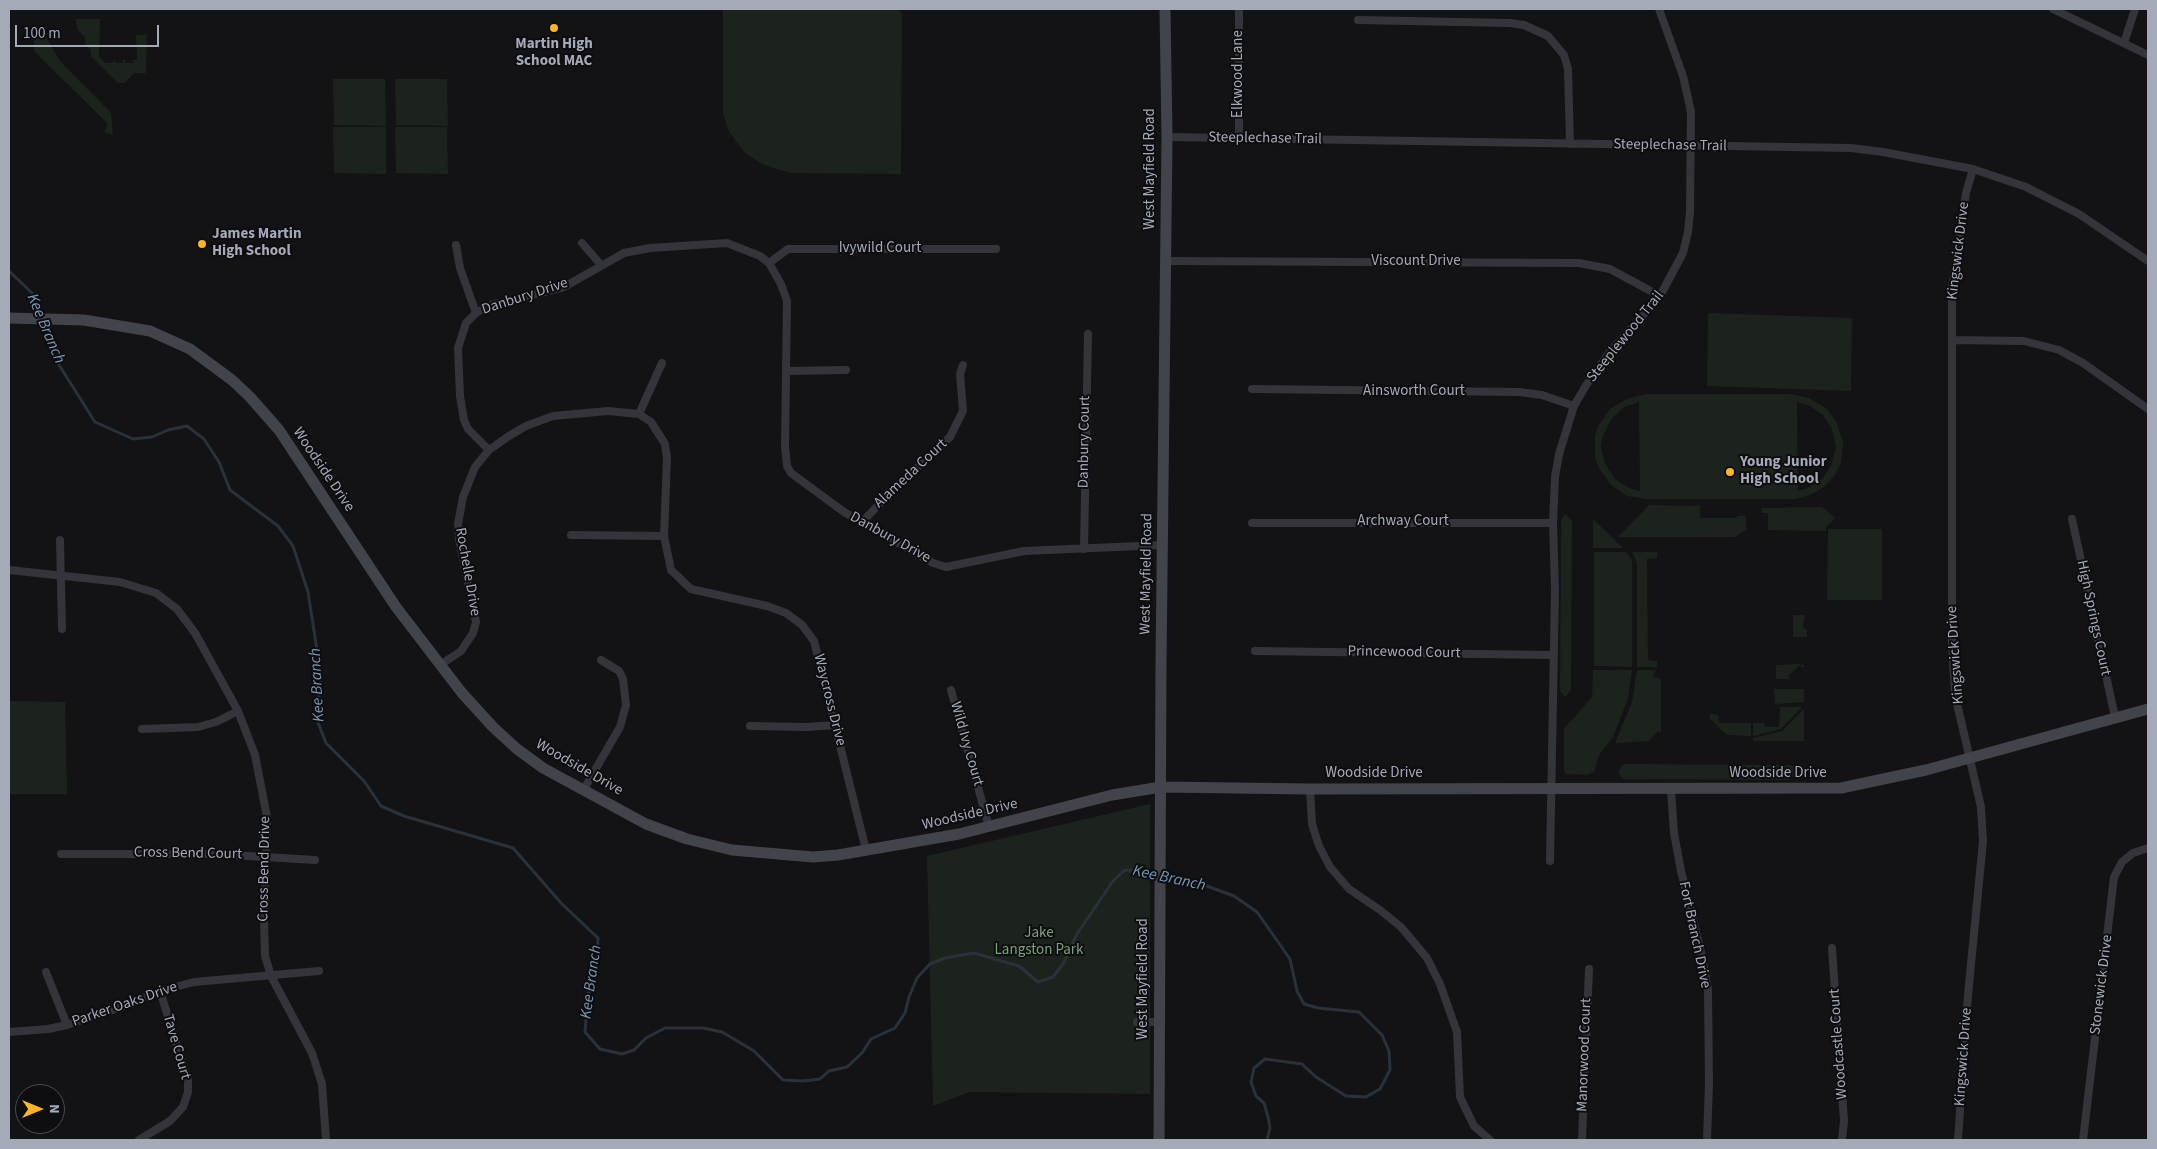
<!DOCTYPE html>
<html>
<head>
<meta charset="utf-8">
<style>
  body { margin:0 }
  #map { position:relative; width:2157px; height:1149px; overflow:hidden; background:#131315; font-family:"Source Sans 3",sans-serif }
  canvas { display:block }
  .frame { position:absolute; inset:0; border:10px solid #a4aab7; pointer-events:none }
  .north { position:absolute; left:15px; top:1084px; width:50px; height:50px; box-sizing:border-box; background:#0e0e10; border:1px solid #4a4c53; border-radius:50%; rotate:90deg; font-size:14px; font-weight:700; line-height:20px; text-align:center; color:#a4aab7 }
  .north::after { content:''; display:block; margin:auto; width:18px; height:22px; background:#feb522; clip-path:polygon(50% 0,100% 100%,50% 72%,0 100%) }
  .scale { position:absolute; left:15px; top:25px; width:144px; height:22px; box-sizing:border-box; border:2px solid #a4aab7; border-top:0; padding-left:6px; font-size:15px; line-height:18px; white-space:nowrap; color:#a4aab7; -webkit-text-stroke:4px #0e0e10; paint-order:stroke }
</style>
</head>
<body>
<div id="map">
<canvas width="2157" height="1149"></canvas>
<div class="frame"></div>
<div class="north">N</div>
<div class="scale">100 m</div>
</div>
<script>
const c = document.querySelector('canvas').getContext('2d');
c.lineJoin = 'round';
function paint(path, color) {
  c.fillStyle = color;
  c.fill(path, 'evenodd');
}
function shape(rows) {
  const path = new Path2D();
  for (const r of rows) {
    path.moveTo(r[0], r[1]);
    for (let i = 2; i < r.length; i += 2) path.lineTo(r[i], r[i + 1]);
  }
  return path;
}
function trace(path, color, width, dash) {
  c.strokeStyle = color;
  c.lineWidth = width;
  c.lineCap = dash ? 'butt' : 'round';
  c.setLineDash(dash || []);
  c.stroke(path);
}
function label(font, color, halo, rows, align = 'center') {
  c.font = font + ' "Source Sans 3",sans-serif';
  c.lineWidth = 4;
  c.setLineDash([]);
  c.textBaseline = 'middle';
  c.strokeStyle = halo;
  c.fillStyle = color;
  for (const [text, x, y, turn = 0] of rows) {
    c.save();
    c.translate(x, y);
    c.rotate((+turn || 0) * Math.PI / 180);
    c.textAlign = isNaN(turn) ? turn : align;
    if (halo) c.strokeText(text, 0, 0);
    c.fillText(text, 0, 0);
    c.restore();
  }
}
const green = shape([
  [723,9,898,9,902,14,901,174,790,173,762,164,746,154,729,132,723,113],
  [75,19,100,19,99,56,105,63,112,63,115,60,115,63,122,63,123,60,125,60,125,63,133,63,133,60,137,60,136,35,147,35,146,73,134,73,124,83,118,83,91,56,91,50,85,44,85,37,78,30],
  [42,30,60,61,111,113,113,135,104,132,108,124,34,51,34,38],
  [333,79,385,79,386,126,334,125],
  [395,79,447,79,448,126,396,125],
  [333,127,386,127,386,174,334,173],
  [395,127,447,127,448,174,396,173],
  [1708,313,1852,318,1851,391,1707,386],
  [1646,394,1791,394,1809,398,1826,408,1836,421,1843,442,1841,463,1834,476,1823,488,1810,495,1796,499,1646,499,1627,496,1611,485,1599,468,1595,457,1595,436,1598,426,1610,409,1626,399],
  [1639,402,1639,403,1640,491,1629,488,1615,479,1605,464,1601,447,1602,438,1610,421,1622,408],
  [1797,402,1808,405,1823,415,1832,429,1836,447,1832,464,1823,478,1808,488,1798,491],
  [1649,505,1700,506,1700,518,1737,518,1737,516,1746,516,1746,530,1735,537,1618,537],
  [1822,507,1835,518,1826,527,1826,531,1768,530,1768,513,1762,513,1762,508],
  [1565,514,1572,521,1571,690,1565,697,1560,691,1561,520],
  [1593,519,1623,548,1593,548],
  [1828,529,1882,529,1882,600,1827,600],
  [1594,552,1626,552,1632,560,1632,667,1594,666],
  [1632,552,1657,552,1657,558,1647,559,1648,660,1657,661,1657,667,1637,667,1637,563],
  [1793,615,1805,615,1803,627,1807,630,1807,637,1793,637],
  [1776,665,1798,664,1805,665,1803,668,1800,665,1789,675,1789,679,1776,679],
  [1593,670,1632,670,1628,699,1613,737,1599,755,1594,772,1588,775,1566,774,1564,771,1564,729,1592,697],
  [1637,670,1657,670,1654,672,1653,676,1661,679,1661,732,1658,731,1649,741,1615,743,1632,702],
  [1774,689,1804,689,1804,702,1775,704],
  [9,701,65,702,67,794,9,794],
  [1780,707,1802,707,1781,729,1753,736,1753,723,1764,723,1765,727,1779,727],
  [1804,709,1804,741,1753,741,1753,738,1782,731],
  [1710,713,1718,715,1719,723,1751,723,1751,736,1727,735,1710,719],
  [1626,764,1789,765,1793,766,1797,773,1789,780,1624,779,1618,773,1622,766],
  [1150,804,1150,1094,970,1092,933,1106,927,856]
]);
const stream = shape([
  [9,271,32,293,40,316],
  [42,322,54,357,95,422,133,439,152,437,168,430,187,426,204,439,219,462,230,490,278,526,293,546,308,592,321,676,317,720,326,743,364,781,381,806,404,816,513,848,562,904,598,938,597,966,588,995,585,1032,600,1049,622,1054,634,1050,646,1038,665,1028,703,1028,722,1032,754,1051,783,1080,803,1081,820,1079,829,1071,847,1067,862,1053,871,1039,895,1028,905,1013,909,997,917,978,930,964,945,958,974,953,1019,966,1038,982,1053,977,1063,964,1077,934,1113,881,1125,870,1142,871,1156,876],
  [1162,878,1182,884,1207,886,1234,896,1257,912,1290,959,1297,991,1304,1004,1318,1008,1359,1012,1382,1035,1389,1051,1390,1070,1380,1089,1366,1097,1346,1096,1316,1077,1302,1064,1265,1059,1254,1068,1251,1082,1256,1096,1264,1103,1268,1117,1270,1128,1267,1140]
]);
const street = shape([
  [2053,9,2148,55],
  [1358,20,1510,23,1524,25,1548,36,1564,55,1568,69,1570,144],
  [2124,43,2135,9],
  [1167,137,1851,148,1883,152,1973,169,2026,187,2079,214,2148,261],
  [1239,138,1239,9],
  [582,243,601,265],
  [456,245,460,268,476,313],
  [1165,261,1579,263,1610,269,1660,296],
  [769,263,788,249,996,249],
  [1952,340,2024,341,2059,350,2083,363,2148,409],
  [787,371,846,370],
  [1252,389,1519,392,1542,395,1574,406],
  [639,414,662,363],
  [489,450,468,429,464,420,460,396,458,348,466,323,476,313,491,305,564,287,624,253,650,248,727,243,760,256,769,263,781,284,787,301,785,447,787,466,791,473,844,512,933,563,946,567,1024,551,1162,545],
  [2072,519,2115,717],
  [861,523,894,489,950,437,963,411,960,374,963,365],
  [1252,523,1553,523],
  [571,535,664,536],
  [60,540,62,629],
  [1084,549,1088,334],
  [9,570,120,582,156,593,177,609,195,633,238,711,255,755,267,817,264,919,265,956,271,976,312,1053,322,1084,326,1140],
  [1255,651,1553,655],
  [440,665,461,651,473,633,476,622,459,539,458,524,463,497,475,467,489,450,509,436,526,426,553,416,608,411,639,414,651,422,665,444,667,458,664,536,671,570,691,589,767,606,786,613,802,625,814,641,866,850],
  [951,690,989,827],
  [750,726,806,727,836,725],
  [142,729,198,727,216,722,238,711],
  [584,789,620,727,626,705,623,679,619,671,601,660],
  [1310,789,1312,824,1319,846,1330,867,1349,889,1380,910,1401,927,1427,958,1440,984,1457,1032,1460,1097,1474,1126,1490,1140],
  [1671,790,1674,833,1681,871,1702,956,1708,990,1709,1083,1707,1140],
  [61,854,216,854,315,860],
  [1550,861,1555,590,1553,523,1555,477,1559,454,1574,406,1585,387,1609,353,1660,296,1683,253,1688,232,1690,212,1691,112,1683,76,1659,9],
  [1832,948,1844,1121,1842,1140],
  [46,972,67,1025],
  [1137,1022,1159,1022],
  [9,1032,48,1029,67,1025,116,1009,160,991,194,982,319,971],
  [139,1140,170,1121,183,1107,188,1092,188,1080,160,991],
  [1582,1140,1589,969],
  [1958,1140,1968,995,1983,841,1981,807,1955,695,1952,642,1952,288,1966,193,1973,169],
  [2083,1140,2114,877,2122,862,2133,853,2148,848]
]);
const secondary = shape([
  [9,318,84,320,150,331,190,349,232,380,250,397,279,430,396,607,462,693,493,727,517,749,543,768,646,824,687,839,732,850,813,857,838,855,959,834,1112,795,1161,787,1310,789,1841,788,1926,770,2148,709],
  [1159,1140,1161,663,1167,137,1165,9]
]);
const markers = [
  [554,28,5,"#feb522"],
  [202,244,5,"#feb522"],
  [1730,472,5,"#feb522"]
];
const poiNames = [
  ["Martin High",554,45,"center"],
  ["School MAC",554,62,"center"],
  ["James Martin",212,235],
  ["High School",212,252],
  ["Young Junior",1740,463],
  ["High School",1740,480]
];
const streetNames = [
  ["Elkwood Lane",1239,74,-90],
  ["Steeplechase Trail",1265,139,1],
  ["Steeplechase Trail",1670,146,1],
  ["West Mayfield Road",1151,169,-90],
  ["Ivywild Court",880,249],
  ["Kingswick Drive",1959,251,-83],
  ["Viscount Drive",1416,262],
  ["Danbury Drive",525,297,-18],
  ["Steeplewood Trail",1626,337,-51],
  ["Ainsworth Court",1414,392],
  ["Danbury Court",1085,442,-89],
  ["Woodside Drive",323,470,56],
  ["Alameda Court",911,474,-43],
  ["Archway Court",1403,522],
  ["Danbury Drive",890,538,29],
  ["Rochelle Drive",467,572,80],
  ["West Mayfield Road",1147,574,-89],
  ["High Springs Court",2093,618,78],
  ["Princewood Court",1404,653,1],
  ["Kingswick Drive",1956,655,-94],
  ["Waycross Drive",829,700,76],
  ["Wild Ivy Court",966,744,74],
  ["Woodside Drive",579,768,30],
  ["Woodside Drive",1374,774],
  ["Woodside Drive",1778,774],
  ["Woodside Drive",970,815,-13],
  ["Cross Bend Court",188,854,1],
  ["Cross Bend Drive",265,869,-89],
  ["Fort Branch Drive",1694,935,78],
  ["West Mayfield Road",1144,979,-90],
  ["Stonewick Drive",2102,985,-83],
  ["Parker Oaks Drive",125,1005,-19],
  ["Woodcastle Court",1839,1044,-94],
  ["Tave Court",176,1047,74],
  ["Manorwood Court",1585,1055,-88],
  ["Kingswick Drive",1964,1057,-86]
];
const parkNames = [
  ["Jake",1039,934],
  ["Langston Park",1039,951]
];
const waterNames = [
  ["Kee Branch",45,329,67],
  ["Kee Branch",318,685,-93],
  ["Kee Branch",1169,879,12],
  ["Kee Branch",592,982,-82]
];
paint(green, '#1b231c');
trace(stream, '#29323a', 3);
trace(street, '#34353a', 8);
trace(secondary, '#42444b', 11);
for (const [x, y, r, color] of markers) {
  const dot = new Path2D();
  dot.arc(x, y, r, 0, 2 * Math.PI);
  c.fillStyle = color;
  c.fill(dot);
  trace(dot, '#0e0e10', 2);
}
label('bold 15px', '#a4aab7', '#0e0e10', poiNames, 'left');
label('15px', '#a4aab7', '#0e0e10', streetNames);
label('15px', '#79a37c', '#0e0e10', parkNames);
label('italic 16px', '#7898b4', '#0e0e10', waterNames);
</script>
</body>
</html>
